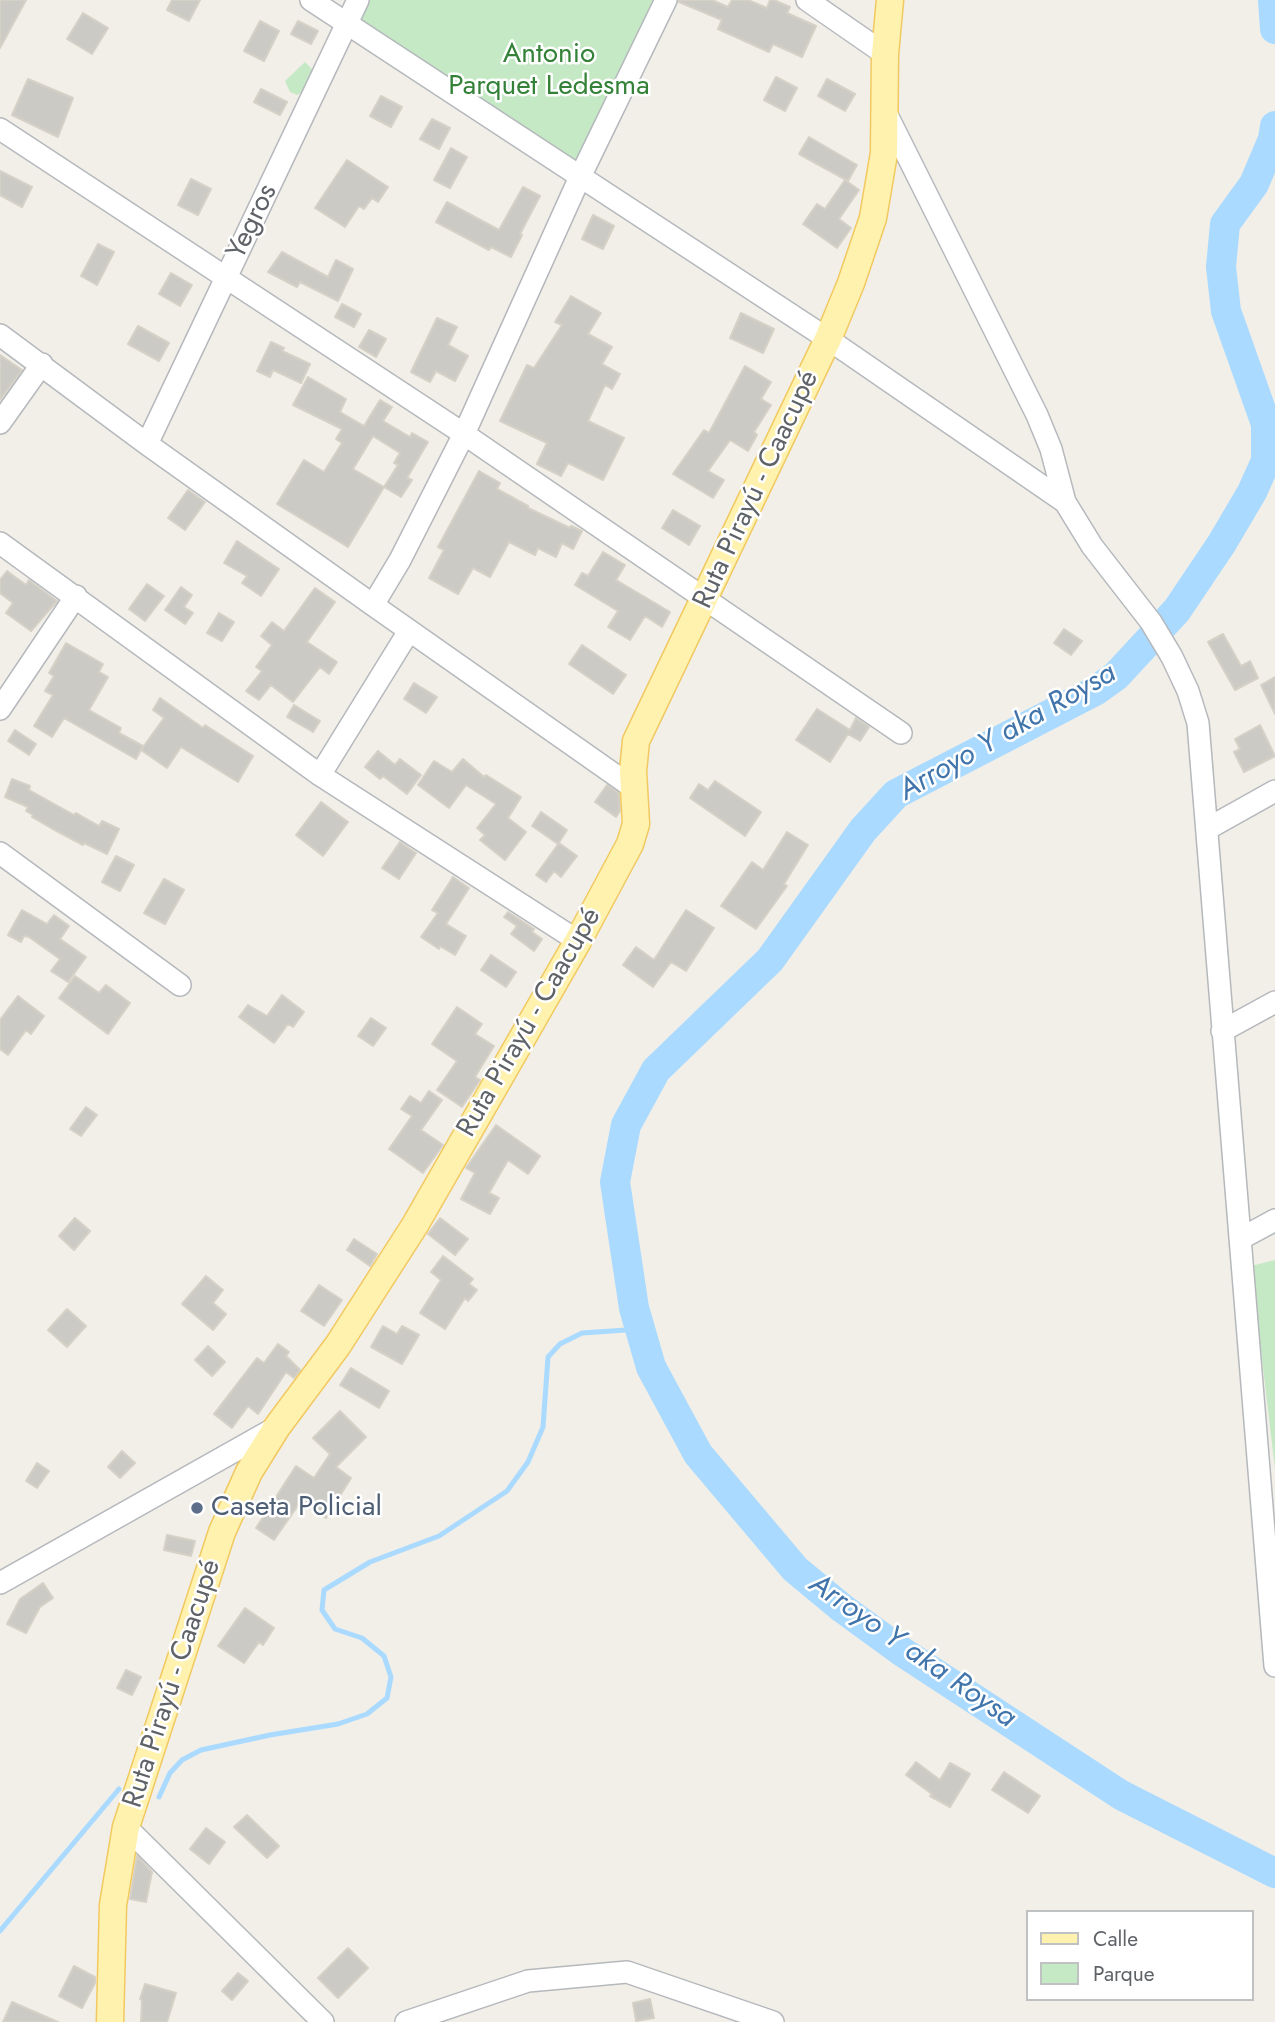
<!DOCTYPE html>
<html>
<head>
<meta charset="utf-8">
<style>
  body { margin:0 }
  #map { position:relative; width:1275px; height:2022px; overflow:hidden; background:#f1efe8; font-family:Jost,sans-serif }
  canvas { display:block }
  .legend { position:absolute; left:1026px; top:1910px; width:228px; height:91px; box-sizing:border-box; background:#fff; border:2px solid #bfc1c3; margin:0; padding:9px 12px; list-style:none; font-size:21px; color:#5f6368 }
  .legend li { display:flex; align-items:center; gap:14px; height:35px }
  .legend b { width:35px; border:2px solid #bfc1c3 }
</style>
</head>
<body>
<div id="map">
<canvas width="1275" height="2022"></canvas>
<ul class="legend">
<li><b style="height:9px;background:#fff2af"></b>Calle</li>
<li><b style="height:19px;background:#c5e8c5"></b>Parque</li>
</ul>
</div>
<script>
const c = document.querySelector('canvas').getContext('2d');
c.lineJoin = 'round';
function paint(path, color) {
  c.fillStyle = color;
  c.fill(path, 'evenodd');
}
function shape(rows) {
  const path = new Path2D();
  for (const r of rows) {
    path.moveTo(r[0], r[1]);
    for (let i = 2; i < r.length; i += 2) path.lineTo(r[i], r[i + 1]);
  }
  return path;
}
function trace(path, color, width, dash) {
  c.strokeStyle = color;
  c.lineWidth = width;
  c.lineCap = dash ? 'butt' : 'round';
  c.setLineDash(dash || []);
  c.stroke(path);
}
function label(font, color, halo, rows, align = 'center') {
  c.font = font + ' Jost,sans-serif';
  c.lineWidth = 5;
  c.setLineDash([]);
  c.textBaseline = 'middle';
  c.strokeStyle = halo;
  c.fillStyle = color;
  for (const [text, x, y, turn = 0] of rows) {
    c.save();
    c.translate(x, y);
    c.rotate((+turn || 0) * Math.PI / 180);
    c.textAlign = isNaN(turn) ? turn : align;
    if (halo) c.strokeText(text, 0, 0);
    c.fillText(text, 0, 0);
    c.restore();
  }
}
const green = shape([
  [358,0,666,0,580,177,347,24],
  [305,62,316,73,305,90,297,95,290,92,285,81],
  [1275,1260,1275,1469,1251,1266]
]);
const stream = shape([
  [159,1797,170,1773,182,1760,201,1750,270,1735,338,1724,367,1714,387,1698,391,1677,384,1656,362,1638,335,1629,322,1610,324,1590,370,1562,439,1536,507,1491,528,1462,543,1427,548,1357,560,1344,582,1333,641,1329],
  [0,1931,119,1789]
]);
const river = shape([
  [1273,0,1275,29],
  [1275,126,1273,139,1254,184,1225,224,1221,267,1226,311,1266,424,1266,461,1252,492,1222,543,1177,610,1116,676,1095,691,896,794,863,830,770,960,656,1070,626,1125,615,1182,634,1308,651,1367,698,1454,795,1569,842,1608,901,1651,1121,1795,1275,1873]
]);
const building = shape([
  [0,0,26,0,0,48,0,0],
  [172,0,200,0,189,21,167,10,172,0],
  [679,0,712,0,728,7,732,0,748,0,767,8,770,0,774,0,790,7,787,13,816,26,802,57,773,44,769,52,718,29,722,20,679,2,679,0],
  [83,13,108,28,92,54,67,39,83,13],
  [260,21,279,31,264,61,244,51,260,21],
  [298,21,318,31,311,44,291,34,298,21],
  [776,77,797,88,785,111,764,100,776,77],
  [28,79,73,98,58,137,12,115,28,79],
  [827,79,855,94,845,111,818,96,827,79],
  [261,89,287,102,280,115,254,102,261,89],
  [381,96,402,107,391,127,370,116,381,96],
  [432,119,450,128,439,149,420,139,432,119],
  [809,137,857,165,848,181,799,154,809,137],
  [451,148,467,157,450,188,434,180,451,148],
  [347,160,388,187,378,202,372,198,364,209,359,206,345,227,315,208,347,160],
  [0,171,32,187,22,207,0,195,0,171],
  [191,179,211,189,198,215,178,205,191,179],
  [845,180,859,190,839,219,851,228,837,248,803,224,817,204,825,209,845,180],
  [523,187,540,196,520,234,522,235,511,257,491,247,489,250,436,222,447,202,499,230,523,187],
  [593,215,614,226,603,249,582,239,593,215],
  [98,244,114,252,97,285,81,276,98,244],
  [282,252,328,277,336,260,353,269,338,301,300,282,297,287,268,272,282,252],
  [171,273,192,285,180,306,159,294,171,273],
  [571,296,601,313,588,334,612,347,602,364,620,374,612,389,605,385,588,421,624,438,603,480,568,463,561,476,537,464,547,443,500,421,527,365,534,368,562,325,555,322,571,296],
  [342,304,361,314,354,327,335,317,342,304],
  [741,313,774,329,763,353,730,338,741,313],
  [437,318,457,327,448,345,468,356,455,381,436,371,430,382,411,372,437,318],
  [138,326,169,343,159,361,128,344,138,326],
  [369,330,386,339,376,357,359,347,369,330],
  [271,342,284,348,282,351,310,364,301,383,273,370,270,377,257,371,271,342],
  [0,355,22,370,0,400,0,355],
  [745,366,771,382,761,399,771,405,754,432,757,435,748,451,730,440,708,471,724,480,713,498,673,474,704,430,709,433,745,366],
  [308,377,346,399,340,412,364,426,380,400,392,407,383,421,410,437,412,433,428,442,407,478,412,480,401,497,384,487,398,465,394,463,400,453,373,436,353,469,384,487,348,547,277,504,304,460,324,472,342,443,336,439,342,429,293,405,308,377],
  [479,471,500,483,497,489,528,506,528,508,570,528,571,526,582,531,573,549,562,543,556,557,538,548,535,555,509,542,490,577,473,568,458,594,429,578,444,550,438,547,479,471],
  [188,490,205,502,185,530,168,518,188,490],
  [673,510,700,526,689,545,662,528,673,510],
  [237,541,279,569,261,596,242,583,247,576,224,563,237,541],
  [603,552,625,565,616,580,670,612,662,627,645,616,630,640,608,627,618,611,575,585,582,573,588,576,603,552],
  [7,571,26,585,29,580,57,601,31,631,6,613,13,603,0,593,0,580,7,571],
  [147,584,164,596,145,621,129,609,147,584],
  [181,587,192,595,184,607,193,613,185,624,165,610,181,587],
  [315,588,335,602,307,642,337,662,329,674,320,667,293,702,271,685,259,700,246,691,262,671,256,667,272,645,261,636,272,622,284,631,315,588],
  [219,613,234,622,222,641,207,633,219,613],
  [1064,629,1082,641,1071,655,1054,643,1064,629],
  [1223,634,1241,666,1250,661,1258,678,1235,690,1208,642,1223,634],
  [66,643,103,664,99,672,108,677,89,710,121,728,119,733,143,746,136,759,64,718,52,737,34,726,53,695,45,691,54,676,49,673,66,643],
  [582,645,626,675,613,694,569,664,582,645],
  [1275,677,1275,714,1261,685,1275,677],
  [414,683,437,697,426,713,404,699,414,683],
  [160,698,203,728,205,725,253,756,238,782,181,747,167,768,141,750,164,718,153,710,160,698],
  [294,705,320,721,313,732,287,717,294,705],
  [817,709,850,730,856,718,869,727,860,741,848,734,830,762,796,740,817,709],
  [1260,725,1275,756,1244,772,1234,752,1240,749,1235,739,1260,725],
  [15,730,36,744,29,755,8,741,15,730],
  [378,751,395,765,400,759,421,775,407,794,383,776,380,779,365,767,378,751],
  [463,759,484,777,486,775,521,797,508,818,526,832,505,860,480,840,485,835,477,828,496,804,466,785,449,808,418,785,434,761,452,772,463,759],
  [12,779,30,786,29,790,74,815,76,813,99,826,102,821,119,829,107,854,84,843,83,845,51,828,32,817,33,815,26,811,28,807,5,797,12,779],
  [715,781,761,812,745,836,690,798,699,784,708,790,715,781],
  [607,785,619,793,620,811,616,817,595,802,607,785],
  [321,802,348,822,323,856,296,835,321,802],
  [541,812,567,830,558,844,532,826,541,812],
  [787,832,808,845,784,884,787,886,756,929,721,906,752,862,763,870,787,832],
  [400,842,416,853,399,879,382,868,400,842],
  [559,843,577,856,561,877,554,871,546,882,536,875,559,843],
  [116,856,134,865,120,891,102,882,116,856],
  [453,877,469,888,446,924,466,936,455,955,440,946,439,949,421,937,438,913,432,910,453,877],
  [164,879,184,890,165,924,144,913,164,879],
  [22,910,47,924,54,915,69,926,60,939,86,957,68,982,51,971,60,959,29,937,24,936,21,942,8,935,22,910],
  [686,910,714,928,686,971,671,962,653,987,623,965,636,947,654,960,686,910],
  [508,912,534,929,532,932,542,939,534,951,511,934,517,926,504,917,508,912],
  [491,955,516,972,506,987,481,970,491,955],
  [75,976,99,993,106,985,130,1003,108,1034,59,998,75,976],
  [282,995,304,1012,293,1027,288,1024,274,1043,239,1017,248,1005,267,1016,282,995],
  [18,996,44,1016,31,1034,26,1030,8,1055,0,1049,0,1020,18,996],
  [457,1007,482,1024,475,1034,494,1046,475,1077,480,1080,462,1107,437,1090,457,1061,432,1044,457,1007],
  [371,1018,386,1028,373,1046,358,1036,371,1018],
  [429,1091,442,1100,421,1130,443,1145,423,1173,389,1149,412,1116,401,1109,410,1096,421,1103,429,1091],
  [86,1107,97,1115,81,1136,70,1129,86,1107],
  [496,1125,540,1156,528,1174,508,1160,489,1193,499,1198,490,1214,461,1199,475,1173,466,1168,496,1125],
  [75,1218,90,1231,74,1250,59,1236,75,1218],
  [440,1218,468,1239,455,1255,428,1234,440,1218],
  [354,1239,377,1254,370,1266,347,1250,354,1239],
  [443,1256,473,1279,469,1284,477,1290,468,1301,465,1298,445,1329,420,1313,441,1280,431,1272,443,1256],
  [206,1276,223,1290,213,1303,226,1314,213,1330,182,1304,206,1276],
  [319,1285,342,1300,324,1326,301,1311,319,1285],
  [67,1309,86,1326,67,1347,48,1330,67,1309],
  [383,1326,397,1334,402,1326,419,1335,402,1364,371,1347,383,1326],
  [278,1344,289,1352,286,1356,300,1370,294,1378,286,1372,258,1414,248,1406,232,1428,214,1414,257,1358,264,1363,278,1344],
  [208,1346,225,1362,212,1376,195,1360,208,1346],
  [351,1368,389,1391,379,1408,340,1385,351,1368],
  [340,1411,366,1437,336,1467,351,1478,326,1518,301,1501,274,1540,256,1528,296,1466,314,1478,330,1454,313,1438,340,1411],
  [122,1451,135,1463,120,1478,108,1467,122,1451],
  [37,1463,49,1471,37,1488,26,1481,37,1463],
  [167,1535,195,1541,191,1556,164,1550,167,1535],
  [43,1583,53,1598,40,1607,26,1633,7,1624,20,1599,43,1583],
  [245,1608,274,1628,263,1645,259,1642,244,1663,218,1646,245,1608],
  [126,1670,141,1677,132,1695,117,1688,126,1670],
  [916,1762,940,1780,950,1763,970,1774,950,1807,930,1796,932,1794,906,1775,916,1762],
  [1004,1772,1040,1796,1028,1813,992,1790,1004,1772],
  [247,1815,279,1846,267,1858,234,1827,247,1815],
  [206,1828,225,1842,209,1864,190,1849,206,1828],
  [137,1856,152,1872,146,1902,130,1899,137,1856],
  [348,1948,368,1968,338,1998,318,1978,348,1948],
  [74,1966,95,1977,95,1983,82,2008,59,1996,74,1966],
  [238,1973,248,1981,232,2000,222,1991,238,1973],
  [145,1984,176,1993,167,2022,141,2022,142,2000,140,1999,145,1984],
  [650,1999,654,2018,636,2021,633,2003,650,1999],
  [12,2002,58,2022,3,2022,12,2002]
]);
const minor = shape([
  [311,0,828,339,1065,502],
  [807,0,885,54],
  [885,111,1037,415,1051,449,1065,502,1092,546,1151,622,1172,657,1188,691,1198,723,1275,1666],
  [0,129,464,434,901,733],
  [0,335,147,444,373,605,635,789],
  [0,423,42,364],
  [147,444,358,0],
  [0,543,320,775,578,941],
  [373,605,400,560,464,434,580,177,666,0],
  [0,709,76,596],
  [320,775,409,631],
  [1207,829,1275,791],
  [0,853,180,985],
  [1222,1031,1275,1002],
  [1240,1239,1275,1220],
  [0,1583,277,1427],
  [126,1827,323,2022],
  [406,2022,528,1981,627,1972,773,2022]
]);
const major = shape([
  [110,2022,113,1905,126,1827,222,1532,249,1472,277,1427,338,1345,415,1225,578,941,630,844,636,824,633,771,636,741,828,339,851,283,873,218,884,153,885,54,890,0]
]);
const markers = [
  [197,1508,7,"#5c6f8a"]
];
const parkNames = [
  ["Antonio",549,55],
  ["Parquet Ledesma",549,87]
];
const streetNames = [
  ["Yegros",253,222,-64],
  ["Ruta Pirayú - Caacupé",757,490,-65],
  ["Ruta Pirayú - Caacupé",530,1023,-60],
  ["Ruta Pirayú - Caacupé",173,1684,-72]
];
const serviceNames = [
  ["Caseta Policial",211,1508]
];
const waterNames = [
  ["Arroyo Y aka Roysa",1008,733,-30],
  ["Arroyo Y aka Roysa",912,1652,35]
];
paint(green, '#c5e8c5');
trace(stream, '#aadaff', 5);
trace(river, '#aadaff', 30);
paint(building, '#cccac5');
trace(building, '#d6d1c6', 2);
trace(minor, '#b5b8bc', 24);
trace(major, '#f2c960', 29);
trace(minor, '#fff', 21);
trace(major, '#fff2af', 26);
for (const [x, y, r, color] of markers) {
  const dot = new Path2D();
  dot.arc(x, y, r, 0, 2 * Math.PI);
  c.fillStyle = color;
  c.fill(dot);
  trace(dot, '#fff', 2.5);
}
label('28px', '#348238', '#fff', parkNames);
label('28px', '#5f6368', '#fff', streetNames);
label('28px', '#4e5e75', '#fff', serviceNames, 'left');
label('italic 30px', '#4174aa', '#fff', waterNames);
</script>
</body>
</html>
